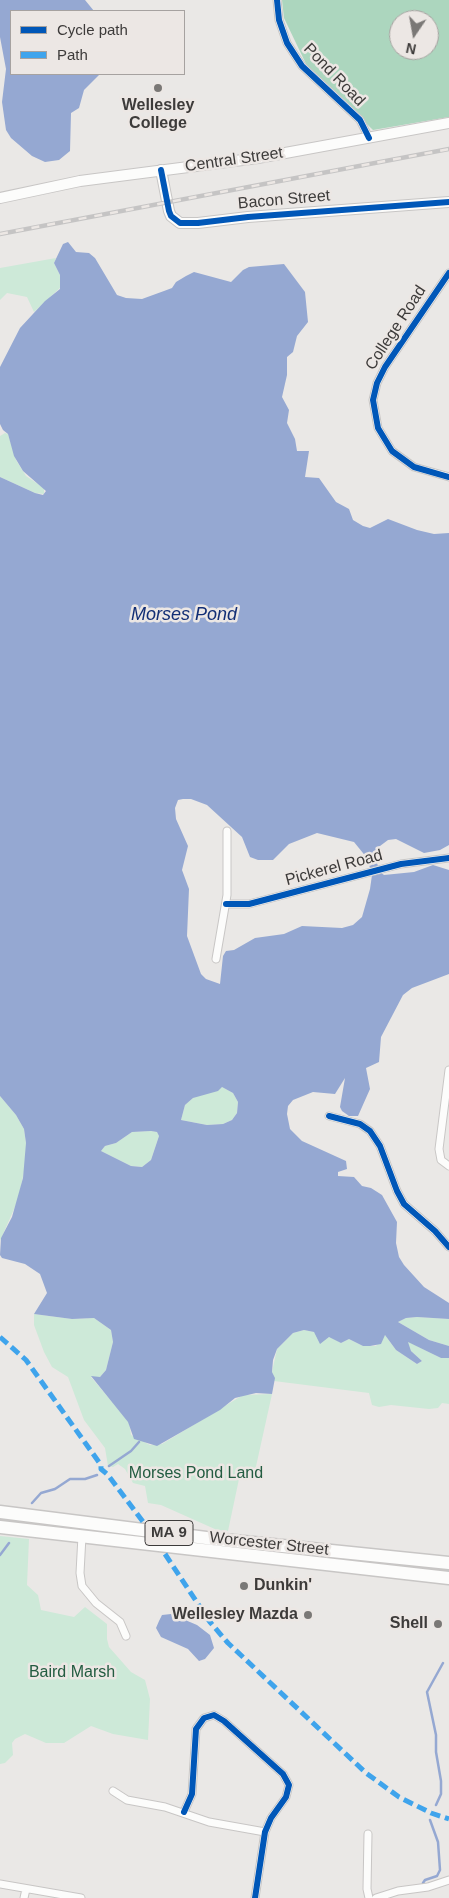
<!DOCTYPE html>
<html>
<head>
<meta charset="utf-8">
<style>
  body { margin:0 }
  #map { position:relative; width:449px; height:1898px; overflow:hidden; background:#eae8e6; font-family:Arial,sans-serif }
  canvas { display:block }
  .legend { position:absolute; left:10px; top:10px; width:175px; height:65px; box-sizing:border-box; background:#ece7e4; border:1px solid #a6a2a0; margin:0; padding:6px 9px; list-style:none; font-size:15px; color:#3d3b3a }
  .legend li { display:flex; align-items:center; gap:10px; height:25px }
  .legend b { width:25px; border:1px solid #a6a2a0 }
  .north { position:absolute; left:389px; top:10px; width:50px; height:50px; box-sizing:border-box; background:#ece7e4; border:1px solid #a6a2a0; border-radius:50%; rotate:192deg; font-size:14px; font-weight:700; line-height:20px; text-align:center; color:#3d3b3a }
  .north::after { content:''; display:block; margin:auto; width:18px; height:22px; background:#7a7876; clip-path:polygon(50% 0,100% 100%,50% 72%,0 100%) }
</style>
</head>
<body>
<div id="map">
<canvas width="449" height="1898"></canvas>
<ul class="legend">
<li><b style="height:6px;background:#0057b8"></b>Cycle path</li>
<li><b style="height:6px;background:#3fa4ec"></b>Path</li>
</ul>
<div class="north">N</div>
</div>
<script>
const c = document.querySelector('canvas').getContext('2d');
c.lineJoin = 'round';
function paint(path, color) {
  c.fillStyle = color;
  c.fill(path, 'evenodd');
}
function shape(rows) {
  const path = new Path2D();
  for (const r of rows) {
    path.moveTo(r[0], r[1]);
    for (let i = 2; i < r.length; i += 2) path.lineTo(r[i], r[i + 1]);
  }
  return path;
}
function trace(path, color, width, dash) {
  c.strokeStyle = color;
  c.lineWidth = width;
  c.lineCap = dash ? 'butt' : 'round';
  c.setLineDash(dash || []);
  c.stroke(path);
}
function label(font, color, halo, rows, align = 'center') {
  c.font = font + ' Arial,sans-serif';
  c.lineWidth = 5;
  c.setLineDash([]);
  c.textBaseline = 'middle';
  c.strokeStyle = halo;
  c.fillStyle = color;
  for (const [text, x, y, turn = 0] of rows) {
    c.save();
    c.translate(x, y);
    c.rotate((+turn || 0) * Math.PI / 180);
    c.textAlign = isNaN(turn) ? turn : align;
    if (halo) c.strokeText(text, 0, 0);
    c.fillText(text, 0, 0);
    c.restore();
  }
}
const green = shape([
  [56,258,54,263,60,275,61,287,34,312,27,297,7,293,0,300,0,268],
  [5,433,8,434,16,460,26,476,44,488,44,494,35,493,0,477,0,436],
  [222,1087,233,1093,238,1102,237,1113,232,1120,223,1124,207,1125,181,1120,185,1105,193,1098],
  [0,1096,16,1115,24,1129,26,1143,26,1163,18,1200,0,1241],
  [151,1131,157,1132,159,1136,151,1160,142,1167,131,1166,101,1151,105,1146,116,1143,132,1132],
  [34,1314,72,1319,94,1318,111,1330,113,1342,106,1370,100,1377,91,1377,129,1422,131,1435,150,1445,162,1444,243,1395,272,1394,253,1480,239,1479,228,1531,217,1530,161,1505,148,1503,145,1486,133,1483,125,1469,118,1464,113,1467,108,1466,105,1448,84,1420,68,1377,52,1367,44,1352,34,1325],
  [417,1317,449,1319,449,1346,429,1340,398,1322,406,1318],
  [304,1330,314,1332,325,1339,329,1337,335,1339,341,1343,349,1339,363,1346,376,1346,385,1335,396,1350,417,1364,422,1361,411,1351,407,1341,441,1358,449,1358,449,1404,442,1403,438,1408,429,1409,391,1405,379,1407,372,1405,369,1393,274,1381,272,1372,277,1349,293,1333],
  [0,1536,29,1539,27,1585,38,1595,41,1610,74,1617,85,1607,107,1624,107,1639,109,1647,131,1672,145,1680,150,1699,148,1740,113,1734,91,1726,64,1743,46,1743,25,1734,15,1739,12,1743,13,1755,5,1763,0,1764]
]);
const forest = shape([
  [282,0,449,0,449,117,373,130,307,66,284,18],
  [399,20,429,20,429,50,399,50]
]);
const water = shape([
  [0,0,85,0,94,11,11,11,11,74,100,74,84,90,79,108,71,113,70,151,59,160,45,162,32,156,11,138,6,130,2,102,6,69,0,37],
  [68,242,76,252,89,253,95,258,117,295,126,298,142,299,164,291,172,288,176,282,186,276,194,272,231,282,243,270,249,267,284,264,305,292,308,322,297,336,293,352,287,357,287,375,282,397,289,410,287,423,295,439,297,451,309,451,305,477,319,478,336,502,349,509,353,520,363,526,370,528,388,519,417,530,434,534,449,533,449,845,440,850,424,853,396,839,388,840,380,846,377,863,380,872,384,875,414,872,433,865,449,870,449,974,412,988,403,995,381,1037,379,1062,366,1068,370,1089,358,1116,349,1116,342,1111,340,1107,345,1078,335,1094,313,1092,293,1100,288,1106,287,1114,290,1129,302,1141,346,1161,347,1169,338,1172,338,1176,354,1177,362,1186,371,1188,382,1195,397,1222,396,1243,399,1257,404,1265,424,1287,449,1303,449,1319,417,1317,406,1318,398,1322,429,1340,449,1346,449,1358,441,1358,408,1342,411,1351,422,1361,417,1364,396,1350,385,1335,381,1344,370,1346,363,1346,349,1339,341,1343,329,1337,320,1344,314,1332,304,1330,293,1333,277,1349,273,1360,272,1372,275,1378,272,1394,256,1393,235,1398,220,1410,157,1446,134,1439,128,1422,91,1376,100,1377,106,1370,113,1342,111,1330,94,1318,72,1319,34,1314,47,1293,40,1274,25,1264,2,1258,0,1255,1,1238,12,1217,23,1178,26,1143,24,1129,16,1115,0,1096,0,477,35,493,43,495,46,491,23,471,14,456,8,434,3,430,0,424,0,367,20,328,45,301,60,289,60,275,54,263,63,244],
  [183,799,191,799,207,805,242,837,250,857,258,860,273,860,289,844,317,833,354,842,367,858,372,875,370,889,362,917,353,925,342,928,302,926,284,934,255,938,234,950,226,951,223,956,220,984,206,979,201,974,187,936,189,889,182,870,188,846,176,819,175,808,178,800],
  [222,1087,233,1093,238,1102,237,1113,232,1120,223,1124,207,1125,181,1120,185,1105,193,1098,218,1091],
  [151,1131,157,1132,159,1136,151,1160,142,1167,131,1166,101,1151,105,1146,116,1143,132,1132],
  [171,1614,197,1625,210,1635,214,1648,205,1659,199,1661,188,1649,161,1637,156,1628,159,1621,162,1615]
]);
const stream = shape([
  [109,1466,131,1451,139,1442],
  [32,1503,41,1493,55,1489,70,1479,85,1479,97,1475],
  [0,1555,9,1543],
  [436,1805,441,1794,441,1781,436,1752,436,1735,427,1692,443,1663],
  [423,1883,425,1880,437,1876,440,1870,438,1842,430,1820]
]);
const street = shape([
  [277,0,279,20,287,43,302,66,360,120,369,138],
  [449,273,385,367,377,383,373,400,378,428,392,451,414,467,449,477],
  [226,904,249,904,401,864,449,858],
  [216,959,227,895,227,831],
  [449,1070,439,1149,441,1160,449,1166],
  [329,1116,360,1124,370,1131,380,1146,397,1191,404,1204,435,1231,449,1247],
  [82,1536,80,1573,82,1586,96,1603,120,1622,126,1636],
  [113,1791,127,1800,165,1807,209,1822,265,1832],
  [184,1812,192,1794,196,1729,204,1718,214,1715,224,1721,283,1774,289,1785,286,1797,271,1818,265,1832,255,1898],
  [368,1834,367,1889,369,1898],
  [0,1884,81,1898],
  [24,1898,26,1889],
  [376,1898,398,1891,428,1887,449,1880]
]);
const secondary = shape([
  [161,170,169,211,171,216,180,223,198,223,248,217,449,202],
  [0,198,80,181,258,158,449,123]
]);
const highway = shape([
  [0,1512,214,1539,449,1563],
  [0,1527,449,1578]
]);
const rail = shape([
  [0,234,449,149]
]);
const quiet = shape([
  [0,1337,26,1360,101,1465,101,1469,108,1475,144,1523],
  [165,1554,210,1622,228,1643,366,1773,399,1797,431,1813,449,1819]
]);
const cycleway = shape([
  [277,0,279,20,287,43,302,66,360,120,369,138],
  [161,170,169,211,171,216,180,223,198,223,248,217,449,202],
  [449,273,385,367,377,383,373,400,378,428,392,451,414,467,449,477],
  [226,904,249,904,401,864,449,858],
  [329,1116,360,1124,370,1131,380,1146,397,1191,404,1204,435,1231,449,1247],
  [184,1812,192,1794,196,1729,204,1718,214,1715,224,1721,283,1774,289,1785,286,1797,271,1818,265,1832,255,1898]
]);
const markers = [
  [158,88,5,"#7a7876"],
  [244,1586,5,"#7a7876"],
  [308,1615,5,"#7a7876"],
  [438,1624,5,"#7a7876"]
];
const shields = [
  [169,1533,48]
];
const shieldNames = [
  ["MA 9",169,1533]
];
const streetNames = [
  ["Pond Road",334,75,46],
  ["Central Street",234,160,-8],
  ["Bacon Street",284,200,-5],
  ["College Road",396,328,-57],
  ["Pickerel Road",334,868,-15],
  ["Worcester Street",269,1544,6]
];
const poiNames = [
  ["Wellesley",158,106,"center"],
  ["College",158,124,"center"],
  ["Dunkin'",254,1586,"left"],
  ["Wellesley Mazda",298,1615],
  ["Shell",428,1624]
];
const parkNames = [
  ["Morses Pond Land",196,1474],
  ["Baird Marsh",72,1673]
];
const waterNames = [
  ["Morses Pond",184,615]
];
paint(green, '#cde9d8');
paint(forest, '#acd6be');
paint(water, '#95a8d2');
trace(stream, '#95a8d2', 2.5);
trace(street, '#c8c6c5', 9);
trace(secondary, '#c8c6c5', 12);
trace(highway, '#c8c6c5', 15);
trace(street, '#fcfcfb', 7);
trace(secondary, '#fcfcfb', 10);
trace(highway, '#fcfcfb', 12);
trace(rail, '#c5c4c4', 4.5);
trace(rail, '#ece7e4', 2.5, [8]);
trace(quiet, '#3fa4ec', 5, [10, 5]);
trace(cycleway, '#0057b8', 6);
for (const [x, y, r, color] of markers) {
  const dot = new Path2D();
  dot.arc(x, y, r, 0, 2 * Math.PI);
  c.fillStyle = color;
  c.fill(dot);
  trace(dot, '#ece7e4', 2);
}
for (const [x, y, w] of shields) {
  const box = new Path2D();
  box.roundRect(x - w / 2, y - 12.5, w, 25, 4);
  c.fillStyle = '#ece7e4';
  c.fill(box);
  trace(box, '#3d3b3a', 1);
}
label('bold 15px', '#3d3b3a', null, shieldNames);
label('16px', '#3d3b3a', '#ece7e4', streetNames);
label('bold 16px', '#3d3b3a', '#ece7e4', poiNames, 'right');
label('16px', '#235c41', '#ece7e4', parkNames);
label('italic 18px', '#122e75', '#ece7e4', waterNames);
</script>
</body>
</html>
